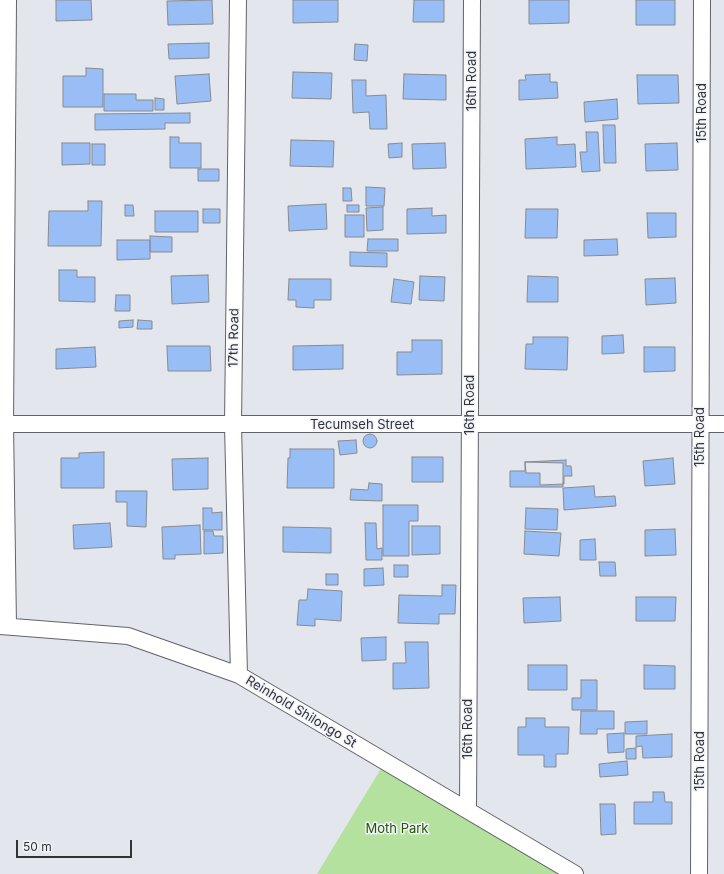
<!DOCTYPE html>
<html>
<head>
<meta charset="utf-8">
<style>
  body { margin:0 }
  #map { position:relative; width:724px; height:874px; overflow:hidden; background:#e3e7ed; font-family:Inter,sans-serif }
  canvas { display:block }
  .scale { position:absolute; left:16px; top:840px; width:116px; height:18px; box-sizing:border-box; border:2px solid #323335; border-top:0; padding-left:5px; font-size:12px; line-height:14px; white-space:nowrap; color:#323335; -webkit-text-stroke:3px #f0f4fa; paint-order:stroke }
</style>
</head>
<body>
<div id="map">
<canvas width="724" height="874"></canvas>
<div class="scale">50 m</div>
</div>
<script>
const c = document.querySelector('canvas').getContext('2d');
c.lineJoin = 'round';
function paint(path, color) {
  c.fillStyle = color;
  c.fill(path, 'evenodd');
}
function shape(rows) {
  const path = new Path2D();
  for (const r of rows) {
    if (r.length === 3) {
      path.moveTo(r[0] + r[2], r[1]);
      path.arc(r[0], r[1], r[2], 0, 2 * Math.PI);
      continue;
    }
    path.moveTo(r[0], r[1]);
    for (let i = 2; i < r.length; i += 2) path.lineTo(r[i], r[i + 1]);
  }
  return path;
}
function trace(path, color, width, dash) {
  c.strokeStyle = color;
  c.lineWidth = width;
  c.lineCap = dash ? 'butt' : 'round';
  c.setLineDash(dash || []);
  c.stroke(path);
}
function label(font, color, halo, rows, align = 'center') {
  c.font = font + ' Inter,sans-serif';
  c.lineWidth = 3;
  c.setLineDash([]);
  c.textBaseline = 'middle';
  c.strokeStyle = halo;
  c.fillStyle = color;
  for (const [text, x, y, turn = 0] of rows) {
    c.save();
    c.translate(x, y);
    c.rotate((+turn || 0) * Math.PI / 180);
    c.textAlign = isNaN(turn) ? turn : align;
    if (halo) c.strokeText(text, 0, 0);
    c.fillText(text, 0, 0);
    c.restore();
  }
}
const green = shape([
  [382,767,562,874,317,874]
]);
const building = shape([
  [56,0,91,0,92,20,56,21,56,0],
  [212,0,213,24,168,25,167,1,212,0],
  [293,0,338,0,338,22,293,23,293,0],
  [414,0,444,0,444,22,413,22,414,0],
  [529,0,569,0,569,23,529,24,529,0],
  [636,0,675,0,675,25,636,25,636,0],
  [209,43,209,58,169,59,168,44,209,43],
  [355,44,368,45,367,61,354,60,355,44],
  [86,68,103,69,103,107,63,107,63,76,86,76,86,68],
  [293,72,332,73,331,99,292,98,293,72],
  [209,74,211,101,177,104,175,76,209,74],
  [404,74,446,75,446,100,403,99,404,74],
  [550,74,550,82,557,82,558,98,519,100,519,80,526,80,525,75,550,74],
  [637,75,678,75,679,103,638,104,637,75],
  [352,80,366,80,366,96,386,95,387,129,370,129,369,112,353,113,352,80],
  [104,94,136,94,136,100,153,100,153,111,104,111,104,94],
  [155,98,164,99,164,110,155,110,155,98],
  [617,99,618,119,585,122,584,102,617,99],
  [190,113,190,123,165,123,165,129,95,130,95,114,190,113],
  [603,125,615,125,616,163,604,163,603,125],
  [586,132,598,132,600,171,582,172,580,152,587,152,586,132],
  [170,137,179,137,179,143,201,143,201,168,170,168,170,137],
  [557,137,557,145,575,144,576,167,526,169,525,139,557,137],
  [291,140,334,141,333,167,290,166,291,140],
  [62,143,90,143,90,164,62,165,62,143],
  [402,143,402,157,389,158,388,144,402,143],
  [445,143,446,168,413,169,412,144,445,143],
  [677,143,678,170,646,171,645,144,677,143],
  [92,144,105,144,105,165,92,165,92,144],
  [198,169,219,169,219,181,198,181,198,169],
  [366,187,385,188,384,206,366,206,366,187],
  [343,188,351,188,352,201,343,201,343,188],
  [88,201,102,201,101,246,48,246,49,211,88,211,88,201],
  [326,204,327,229,289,231,288,206,326,204],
  [125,205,133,205,134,216,125,216,125,205],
  [347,205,359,205,359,212,347,212,347,205],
  [383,207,383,230,367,231,366,208,383,207],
  [432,208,432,216,446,215,446,233,407,234,407,209,432,208],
  [203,209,220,209,220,223,203,223,203,209],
  [526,209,558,209,557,238,525,238,526,209],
  [155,211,198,211,198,232,155,232,155,211],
  [647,213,676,213,676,237,648,238,647,213],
  [345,215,364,215,364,237,345,237,345,215],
  [150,236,172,237,172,252,150,252,150,236],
  [368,239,398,239,398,251,367,251,368,239],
  [617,239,618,255,584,256,584,240,617,239],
  [117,240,150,240,150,259,117,260,117,240],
  [350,252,387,253,387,267,350,266,350,252],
  [59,270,77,270,77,277,95,277,95,302,59,301,59,270],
  [208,275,209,302,172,304,171,276,208,275],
  [420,276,445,277,444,301,419,300,420,276],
  [528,276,558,277,558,302,527,302,528,276],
  [675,278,676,303,646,305,645,279,675,278],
  [289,279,331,279,331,300,314,300,314,308,296,307,296,300,288,300,289,279],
  [394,279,414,282,411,304,391,302,394,279],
  [116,295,130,295,130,311,115,311,116,295],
  [133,320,133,327,119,328,119,321,133,320],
  [138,320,152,321,152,329,137,329,138,320],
  [623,335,624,353,602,354,602,336,623,335],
  [533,337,568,337,567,370,525,369,526,344,533,344,533,337],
  [412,340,442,340,442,374,397,375,397,352,412,352,412,340],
  [343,345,343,369,293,370,293,346,343,345],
  [167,346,210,346,211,371,168,371,167,346],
  [95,347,96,367,56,369,56,349,95,347],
  [644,347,675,347,675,371,644,372,644,347],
  [370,441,7],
  [356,440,357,453,340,455,338,441,356,440],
  [290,449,334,449,334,488,287,488,288,458,290,458,290,449],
  [104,452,104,488,61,488,61,458,79,458,79,453,104,452],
  [412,457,443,457,443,482,412,482,412,457],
  [208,458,208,489,173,490,172,459,208,458],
  [673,458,675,484,645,486,643,461,673,458],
  [566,460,566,466,571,466,572,476,564,476,564,484,540,485,540,473,526,473,525,462,566,460],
  [525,462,563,463,563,487,510,487,510,471,525,471,525,462],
  [369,483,382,484,382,501,350,500,351,489,368,490,369,483],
  [594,486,595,497,615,496,616,506,564,510,563,488,594,486],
  [116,491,147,491,146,527,127,526,127,502,116,502,116,491],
  [383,505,418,505,418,521,409,521,409,556,383,556,383,505],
  [203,508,212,508,212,513,222,512,222,530,203,530,203,508],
  [526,508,558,509,557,530,525,529,526,508],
  [110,523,112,547,74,549,73,525,110,523],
  [365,523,376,523,377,549,382,548,382,560,366,560,365,523],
  [200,525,201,554,175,555,175,559,163,559,162,527,200,525],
  [412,526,440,526,440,554,412,555,412,526],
  [283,527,331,528,331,553,283,552,283,527],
  [675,529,676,555,645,556,645,530,675,529],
  [204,531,213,531,214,536,223,536,223,553,204,554,204,531],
  [525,531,561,533,559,556,524,554,525,531],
  [595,539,596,560,580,560,580,540,595,539],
  [599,562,615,562,616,576,600,576,599,562],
  [394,565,408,565,408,577,394,577,394,565],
  [383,568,384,585,364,586,364,569,383,568],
  [326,574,338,574,338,585,326,585,326,574],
  [442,585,456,585,455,614,439,614,439,624,398,623,399,595,442,596,442,585],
  [308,589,342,591,341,621,315,619,315,626,297,625,299,600,307,600,308,589],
  [560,597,561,621,524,623,523,598,560,597],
  [636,597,676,597,675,621,636,621,636,597],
  [386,637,386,660,362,661,361,638,386,637],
  [405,642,428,642,429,688,393,689,393,663,406,663,405,642],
  [528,665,567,665,567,690,528,690,528,665],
  [644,665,675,666,675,689,644,689,644,665],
  [581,680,597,680,597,710,572,710,572,698,581,698,581,680],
  [581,711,614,711,614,729,597,729,597,734,580,734,581,711],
  [526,718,545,718,545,727,569,727,568,754,556,754,556,767,544,767,544,755,518,755,518,727,526,727,526,718],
  [647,721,647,734,625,734,625,722,647,721],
  [624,733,624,752,608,753,607,734,624,733],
  [672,734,672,757,643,758,642,746,636,747,636,736,672,734],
  [636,748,636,759,626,759,626,749,636,748],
  [627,761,628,775,600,777,599,764,627,761],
  [653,792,664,792,665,802,672,802,672,824,634,824,634,802,653,802,653,792],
  [600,804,615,804,616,834,601,835,600,804]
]);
const minor = shape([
  [8,0,5,424,8,626],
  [238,0,233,425,239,675],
  [0,424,724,424],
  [0,626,128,636,239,675,575,874],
  [468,810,472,0],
  [699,874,702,0]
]);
const streetNames = [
  ["16th Road",472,81,-90],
  ["15th Road",702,113,-90],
  ["17th Road",234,338,-89],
  ["16th Road",470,405,-90],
  ["Tecumseh Street",362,425],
  ["15th Road",700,437,-90],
  ["Reinhold Shilongo St",301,712,31],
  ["16th Road",468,729,-90],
  ["15th Road",700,761,-90]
];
const parkNames = [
  ["Moth Park",397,829]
];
paint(green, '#b4e19d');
paint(building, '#99bef6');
trace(building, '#878b90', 1);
trace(minor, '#606469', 18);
trace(minor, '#fff', 16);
label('13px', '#323335', '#f0f4fa', streetNames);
label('13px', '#285305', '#f0f4fa', parkNames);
</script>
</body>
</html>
